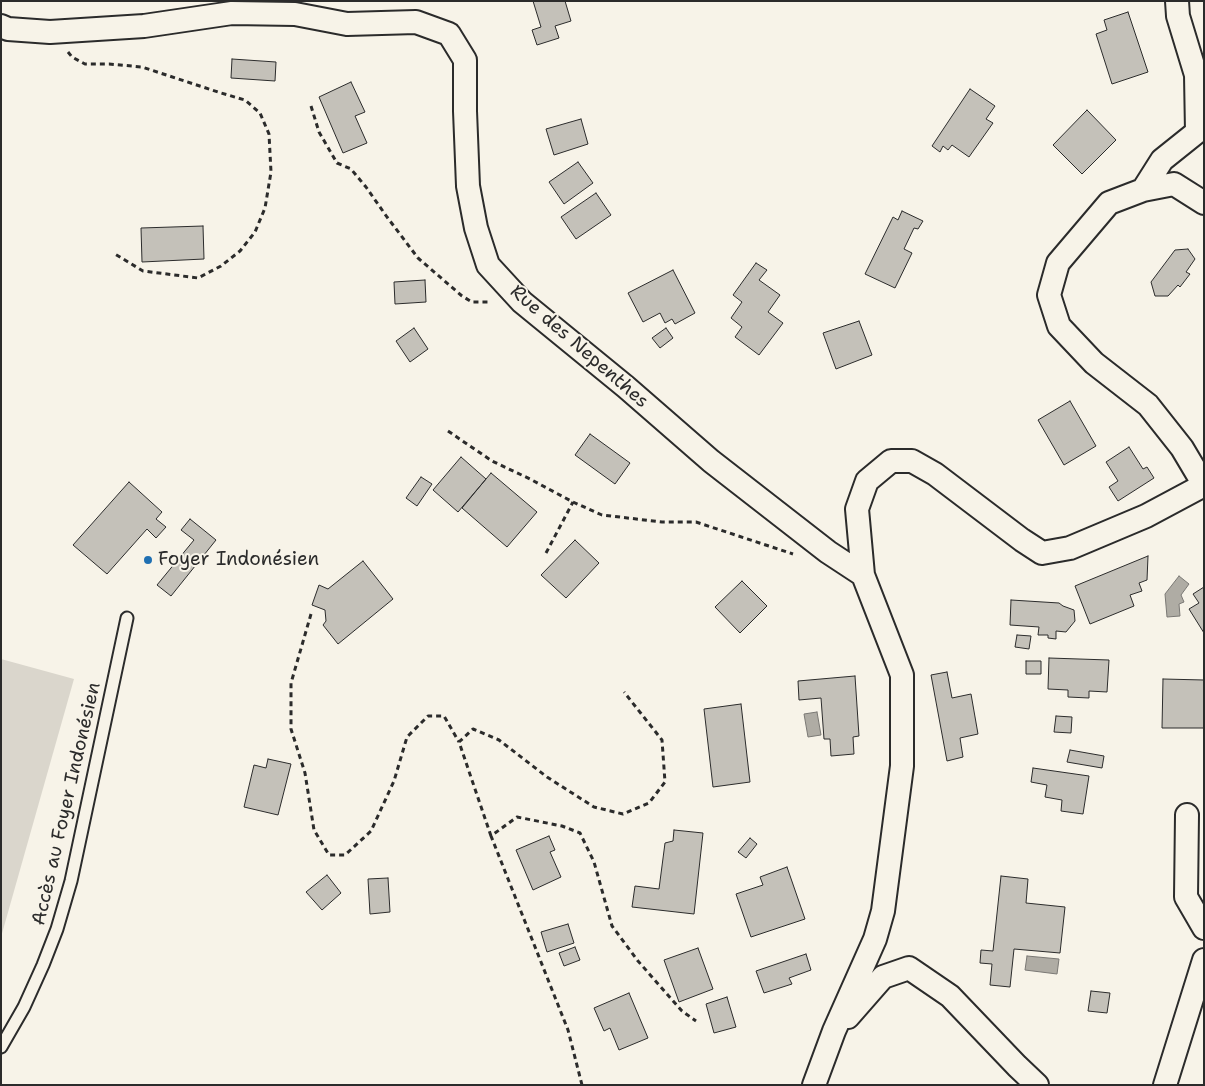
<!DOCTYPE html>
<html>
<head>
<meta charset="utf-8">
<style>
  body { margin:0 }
  #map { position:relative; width:1205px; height:1086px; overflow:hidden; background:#f7f3e8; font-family:"Shantell Sans",sans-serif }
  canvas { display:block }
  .frame { position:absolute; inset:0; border:2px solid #2b2b2b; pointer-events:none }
</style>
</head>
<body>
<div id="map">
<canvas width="1205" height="1086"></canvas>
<div class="frame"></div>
</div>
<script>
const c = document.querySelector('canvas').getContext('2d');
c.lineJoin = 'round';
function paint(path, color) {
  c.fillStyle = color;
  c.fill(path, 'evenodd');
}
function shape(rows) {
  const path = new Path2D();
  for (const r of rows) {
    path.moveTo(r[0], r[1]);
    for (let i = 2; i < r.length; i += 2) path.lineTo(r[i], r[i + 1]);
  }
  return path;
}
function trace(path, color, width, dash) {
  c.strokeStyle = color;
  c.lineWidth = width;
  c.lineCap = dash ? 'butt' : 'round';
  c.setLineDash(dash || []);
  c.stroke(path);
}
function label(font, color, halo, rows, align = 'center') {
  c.font = font + ' "Shantell Sans",sans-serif';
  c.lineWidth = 4;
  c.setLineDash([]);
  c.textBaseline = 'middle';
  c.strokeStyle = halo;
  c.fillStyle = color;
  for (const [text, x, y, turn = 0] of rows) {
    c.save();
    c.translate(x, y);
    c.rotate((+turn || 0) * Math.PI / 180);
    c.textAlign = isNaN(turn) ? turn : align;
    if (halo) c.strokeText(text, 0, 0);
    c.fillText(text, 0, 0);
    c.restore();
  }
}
const green = shape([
  [1,659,74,679,1,937]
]);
const water = shape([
  [1179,576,1189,584,1181,595,1184,602,1179,604,1180,616,1167,617,1165,594,1179,576],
  [817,712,821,735,808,737,804,714,817,712],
  [1027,956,1059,959,1057,974,1025,970,1027,956]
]);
const building = shape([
  [533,1,565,1,571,21,555,26,559,38,537,45,532,30,541,27,533,1],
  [1128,12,1148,72,1112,84,1096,34,1107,30,1104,20,1128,12],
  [232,59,276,62,275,81,231,78,232,59],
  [351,82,365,112,355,116,367,143,343,153,319,97,351,82],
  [970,89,995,106,986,119,993,123,969,157,952,145,948,150,943,146,940,152,932,146,970,89],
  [1087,110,1116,140,1082,174,1053,145,1087,110],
  [581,119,588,144,554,155,546,129,581,119],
  [578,162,593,183,564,204,549,182,578,162],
  [596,193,611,215,576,239,561,217,596,193],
  [902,211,923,221,918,229,914,228,904,249,912,253,895,288,865,274,893,217,898,220,902,211],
  [203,226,204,259,142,262,141,228,203,226],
  [1188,249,1195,259,1186,272,1190,274,1180,287,1178,285,1168,296,1155,296,1151,282,1175,250,1188,249],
  [756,263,767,270,759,280,780,295,768,312,783,323,759,355,735,337,742,327,731,318,742,302,733,295,756,263],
  [673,270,695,313,675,324,672,319,665,323,660,313,643,322,628,293,673,270],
  [425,280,426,302,395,304,394,282,425,280],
  [859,321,872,355,836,369,823,333,859,321],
  [414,328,428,349,410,362,396,341,414,328],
  [666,328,673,338,660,348,652,338,666,328],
  [1070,401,1096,446,1064,465,1038,420,1070,401],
  [590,434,630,463,615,484,575,455,590,434],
  [1129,447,1143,469,1147,467,1154,478,1118,501,1109,487,1118,481,1106,462,1129,447],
  [461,457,486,479,458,512,433,490,461,457],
  [491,473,537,512,507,547,462,508,491,473],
  [421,477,432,484,417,506,406,498,421,477],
  [129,482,162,512,156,519,166,527,156,538,147,529,107,574,73,545,129,482],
  [190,519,216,540,171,596,157,585,194,540,181,530,190,519],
  [575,540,599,563,566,598,541,575,575,540],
  [1148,556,1147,580,1139,583,1142,591,1130,595,1134,606,1090,624,1075,586,1148,556],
  [363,561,393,599,338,644,323,625,326,621,325,610,312,605,319,585,328,589,363,561],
  [742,581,767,606,740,633,715,607,742,581],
  [1204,587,1204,633,1189,609,1199,603,1193,594,1204,587],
  [1011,600,1059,603,1063,606,1074,610,1075,621,1066,632,1056,631,1056,639,1048,638,1048,635,1038,635,1039,627,1010,625,1011,600],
  [1017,635,1031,636,1029,649,1015,647,1017,635],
  [1049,658,1109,660,1107,692,1089,691,1089,698,1068,697,1068,690,1048,689,1049,658],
  [1026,661,1041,661,1041,674,1026,674,1026,661],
  [947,672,952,698,971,694,978,734,960,738,963,757,947,761,931,675,947,672],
  [855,676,859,736,853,737,854,754,831,756,830,739,824,739,821,698,799,700,798,681,855,676],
  [1163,679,1204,680,1204,728,1162,728,1163,679],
  [741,704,750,782,713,787,704,709,741,704],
  [1056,716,1072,717,1071,733,1054,732,1056,716],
  [1070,750,1104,756,1102,768,1067,762,1070,750],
  [268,759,291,764,278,815,244,807,254,765,266,768,268,759],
  [1033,768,1089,776,1083,814,1061,811,1062,800,1045,797,1047,785,1031,782,1033,768],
  [674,830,703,833,694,914,632,907,635,886,659,889,665,843,673,841,674,830],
  [549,836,555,850,550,852,561,877,533,890,516,850,549,836],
  [750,838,757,844,746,858,738,852,750,838],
  [787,867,805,919,751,937,736,894,763,885,760,877,787,867],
  [327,875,341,893,322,910,306,892,327,875],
  [1001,876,1028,879,1026,903,1065,907,1060,953,1014,949,1010,987,990,985,992,964,980,963,981,950,993,951,1001,876],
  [388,878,390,912,370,914,368,879,388,878],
  [568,924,574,943,547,952,541,932,568,924],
  [575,947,580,960,564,966,559,953,575,947],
  [698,948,713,989,679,1002,664,960,698,948],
  [806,954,811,970,789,978,792,984,764,993,756,971,806,954],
  [1091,991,1110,993,1107,1013,1088,1011,1091,991],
  [629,993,648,1038,619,1050,610,1028,604,1031,594,1008,629,993],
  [727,997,736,1027,714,1033,706,1004,727,997]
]);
const path = shape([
  [68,52,72,57,85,64,109,64,142,67,221,93,245,100,260,113,269,134,271,172,265,208,255,232,240,251,221,266,198,278,143,271,115,254],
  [311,106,319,132,337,163,351,169,366,187,387,217,418,258,462,296,472,302,491,302],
  [448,431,492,461,530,479,573,502,602,515,662,522,696,522,793,554],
  [546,553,573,502],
  [311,614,291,683,291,729,305,773,314,830,329,855,345,855,371,831,394,781,407,737,428,716,444,716,459,742],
  [491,836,459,742,473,729,499,740,547,777,594,807,623,814,649,803,665,782,662,740,624,692],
  [582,1085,568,1030,491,836,517,817,562,826,580,833,594,862,612,926,638,961,682,1011,696,1021]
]);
const service = shape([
  [1,1047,24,1007,43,965,57,929,71,881,127,618]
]);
const minor = shape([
  [1,26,8,29,50,32,144,26,232,13,295,14,347,24,416,22,449,34,465,60,465,111,468,186,476,228,488,265,522,302,626,387,711,461,828,552,863,575],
  [1143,190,1162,160,1197,132,1196,75,1178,16,1177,1],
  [1204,203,1174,184,1143,190,1109,203,1058,263,1049,295,1059,326,1094,363,1148,405,1182,448,1204,485],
  [1187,815,1186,897,1204,928],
  [848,1017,883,977,909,968,950,996,1017,1066,1037,1085],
  [814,1085,834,1031,875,939,883,911,902,766,902,675,863,575,857,509,867,481,891,461,912,461,935,474,1022,540,1042,553,1070,548,1146,516,1204,485],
  [1165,1085,1204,960]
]);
const markers = [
  [148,560,5,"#1f6fb2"]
];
const streetNames = [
  ["Rue des Nepenthes",579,347,41],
  ["Accès au Foyer Indonésien",67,804,-77]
];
const poiNames = [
  ["Foyer Indonésien",158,560]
];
paint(green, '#dad6cc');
paint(water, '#afaca4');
trace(water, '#7a7874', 1);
paint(building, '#c4c1b9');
trace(building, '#2b2b2b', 1);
trace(service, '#2b2b2b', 15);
trace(minor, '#2b2b2b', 26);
trace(path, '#2b2b2b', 3, [5, 4]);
trace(service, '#f7f3e8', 11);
trace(minor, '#f7f3e8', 22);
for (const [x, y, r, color] of markers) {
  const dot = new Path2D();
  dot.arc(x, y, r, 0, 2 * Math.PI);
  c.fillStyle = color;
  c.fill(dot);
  trace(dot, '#f7f3e8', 2);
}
label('19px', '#2b2b2b', '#f7f3e8', streetNames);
label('19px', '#2b2b2b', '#f7f3e8', poiNames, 'left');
</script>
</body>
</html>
